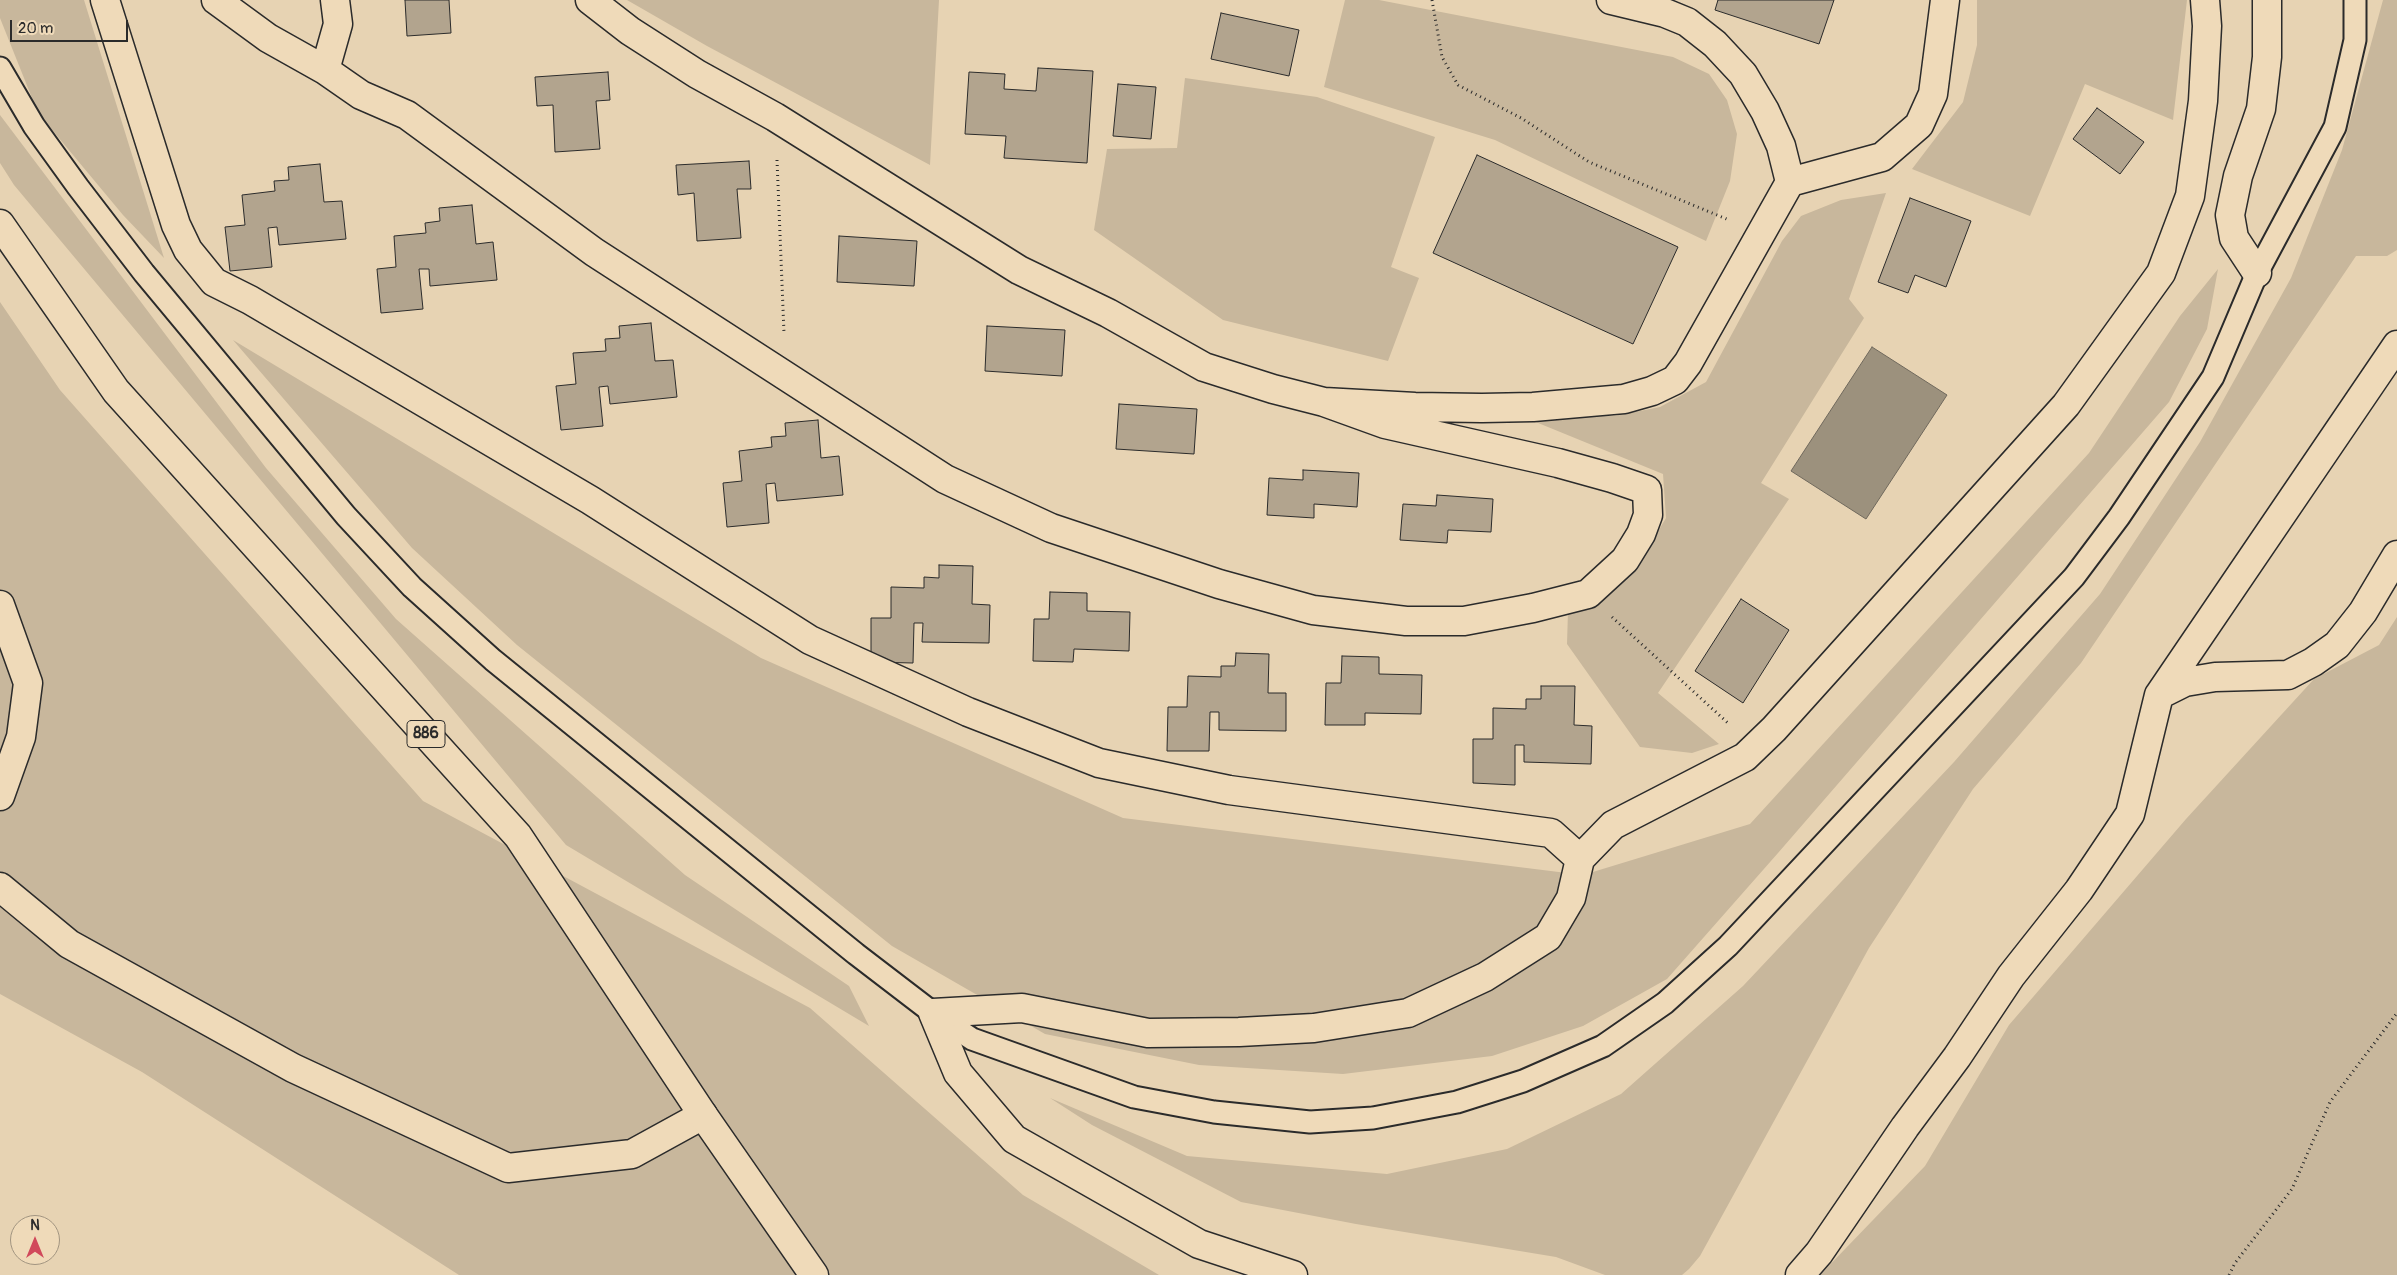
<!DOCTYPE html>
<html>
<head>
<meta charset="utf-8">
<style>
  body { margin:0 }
  #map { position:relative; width:2397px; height:1275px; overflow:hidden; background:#e7d3b3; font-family:Pangolin,sans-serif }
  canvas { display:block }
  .north { position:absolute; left:10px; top:1215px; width:50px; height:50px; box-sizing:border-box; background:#efdab9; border:1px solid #a19480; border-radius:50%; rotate:0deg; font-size:14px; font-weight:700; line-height:20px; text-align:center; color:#2b2b2b }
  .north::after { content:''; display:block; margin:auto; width:18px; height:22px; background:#d1495b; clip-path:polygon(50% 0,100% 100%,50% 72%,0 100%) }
  .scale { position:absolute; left:10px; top:20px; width:118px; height:22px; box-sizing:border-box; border:2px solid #2b2b2b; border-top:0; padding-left:6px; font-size:15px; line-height:18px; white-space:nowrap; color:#2b2b2b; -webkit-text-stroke:4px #efdab9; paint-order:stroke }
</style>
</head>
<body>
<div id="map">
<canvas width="2397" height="1275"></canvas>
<div class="north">N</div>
<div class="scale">20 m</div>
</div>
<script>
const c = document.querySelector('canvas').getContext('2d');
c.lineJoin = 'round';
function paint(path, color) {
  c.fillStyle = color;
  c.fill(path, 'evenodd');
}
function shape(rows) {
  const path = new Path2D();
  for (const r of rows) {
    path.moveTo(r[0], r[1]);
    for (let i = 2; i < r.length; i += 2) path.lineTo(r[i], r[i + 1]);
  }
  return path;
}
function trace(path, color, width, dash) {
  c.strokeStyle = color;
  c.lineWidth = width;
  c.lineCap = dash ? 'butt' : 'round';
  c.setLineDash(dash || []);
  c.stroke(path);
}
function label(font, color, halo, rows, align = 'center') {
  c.font = font + ' Pangolin,sans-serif';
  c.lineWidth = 4;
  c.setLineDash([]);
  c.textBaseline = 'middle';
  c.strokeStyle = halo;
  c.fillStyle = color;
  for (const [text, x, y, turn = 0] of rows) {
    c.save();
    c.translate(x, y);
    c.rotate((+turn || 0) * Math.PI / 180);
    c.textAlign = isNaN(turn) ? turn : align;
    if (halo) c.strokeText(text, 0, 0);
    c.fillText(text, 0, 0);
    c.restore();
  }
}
const green = shape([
  [0,0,84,0,164,258,123,215,38,113,0,18],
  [627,0,939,0,930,165,707,46],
  [1345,0,1379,0,1673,57,1709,74,1727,100,1737,134,1730,181,1706,241,1495,140,1324,87],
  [1977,0,2187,0,2173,120,2085,84,2030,216,1912,169,1963,102,1977,45],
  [2383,0,2397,0,2397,250,2387,256,2356,256,2081,663,1973,789,1869,948,1700,1256,1689,1269,1682,1275,1605,1275,1556,1257,1356,1224,1241,1202,1092,1125,1050,1098,1187,1156,1387,1174,1507,1149,1621,1094,1743,986,1954,762,2100,594,2200,442,2291,278,2342,150],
  [1185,78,1317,97,1435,137,1391,267,1419,278,1388,361,1223,320,1094,230,1107,149,1177,148],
  [0,115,266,468,396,619,685,875,849,986,869,1026,566,845,14,185,0,163],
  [1886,193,1849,299,1864,318,1761,483,1789,499,1658,693,1719,744,1692,753,1640,747,1567,644,1568,611,1645,553,1666,518,1663,474,1521,416,1615,416,1660,407,1706,382,1782,241,1801,216,1841,200],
  [2218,269,2207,329,2169,402,1778,853,1667,979,1583,1026,1492,1056,1343,1074,1199,1065,1045,1034,892,946,517,645,412,548,233,340,761,658,1123,818,1583,875,1750,824,2089,453,2180,316],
  [0,302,60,390,423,801,810,1008,1023,1195,1159,1275,459,1275,142,1072,0,994],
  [2397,617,2397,1275,1820,1275,1925,1166,2009,1025,2186,819,2314,679,2379,645]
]);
const water = shape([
  [1872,347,1947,395,1866,519,1791,471,1872,347]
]);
const building = shape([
  [405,0,449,0,451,33,407,36,405,0],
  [1718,0,1834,0,1819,44,1715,10,1718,0],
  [1221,13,1299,30,1289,76,1211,59,1221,13],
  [1038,68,1093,71,1087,163,1004,158,1006,136,965,134,969,72,1005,74,1004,89,1036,91,1038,68],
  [608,72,610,100,596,101,600,149,555,152,553,105,537,106,535,77,608,72],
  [1118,84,1156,87,1151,139,1113,136,1118,84],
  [2097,108,2144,142,2120,174,2073,139,2097,108],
  [1477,155,1678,247,1633,344,1433,253,1477,155],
  [749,161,751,189,737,189,741,238,697,241,694,193,678,195,676,165,749,161],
  [320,164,324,202,342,201,346,239,279,245,277,227,268,228,272,267,230,271,225,227,245,225,242,195,275,191,274,181,289,180,288,167,320,164],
  [1910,198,1971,221,1946,287,1915,275,1908,293,1878,282,1910,198],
  [472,205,476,244,493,242,497,280,430,286,429,269,419,269,423,309,381,313,377,269,396,267,394,236,426,233,425,223,440,221,439,208,472,205],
  [839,236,917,241,914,286,837,282,839,236],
  [651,323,655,361,673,360,677,397,610,404,608,386,599,387,603,426,561,430,556,386,576,384,573,353,606,351,605,339,620,338,619,326,651,323],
  [987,326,1065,330,1062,376,985,371,987,326],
  [1119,404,1197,409,1194,454,1116,449,1119,404],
  [818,420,821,458,839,456,843,495,777,501,775,483,766,484,769,523,727,527,723,483,742,481,739,451,772,447,771,437,786,436,785,423,818,420],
  [1303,470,1359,473,1357,507,1314,504,1314,518,1267,515,1269,478,1303,480,1303,470],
  [1437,495,1493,499,1491,532,1448,530,1447,543,1400,540,1403,504,1436,506,1437,495],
  [939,565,973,566,972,604,990,605,989,643,922,642,923,623,914,623,913,663,871,662,871,618,891,618,891,587,924,588,924,577,939,578,939,565],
  [1050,592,1087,593,1087,611,1130,612,1129,651,1074,649,1073,662,1033,661,1034,619,1049,619,1050,592],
  [1741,599,1789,630,1743,703,1695,671,1741,599],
  [1236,653,1269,654,1268,693,1286,693,1286,731,1219,730,1219,712,1210,712,1209,751,1167,751,1168,707,1187,707,1188,676,1221,677,1221,666,1235,666,1236,653],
  [1342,656,1379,657,1379,674,1422,675,1421,714,1365,713,1365,725,1325,725,1326,683,1341,683,1342,656],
  [1541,686,1575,686,1574,725,1592,726,1591,764,1524,762,1524,745,1515,745,1515,785,1473,783,1473,739,1493,739,1493,708,1526,709,1526,699,1541,699,1541,686]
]);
const path = shape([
  [1432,0,1442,57,1458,85,1521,118,1589,162,1729,220],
  [777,160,784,333],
  [1612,617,1729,724],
  [2229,1275,2235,1263,2292,1189,2330,1102,2397,1013]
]);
const service = shape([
  [0,68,34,126,78,187,144,273,346,516,412,587,493,660,856,954,933,1013,972,1039,1134,1097,1214,1112,1310,1122,1373,1118,1457,1102,1523,1081,1603,1046,1665,1003,1728,946,2074,577,2119,517,2213,377,2257,273,2335,127,2355,40,2355,0]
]);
const minor = shape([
  [105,0,176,225,188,250,214,282,250,300,590,500,810,640,968,712,1099,763,1229,790,1551,833,1580,859],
  [216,0,268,38,325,70,361,95,407,115,594,252,945,479,1051,528,1219,584,1313,610,1406,621,1464,621,1533,608,1588,594,1625,560,1641,534,1648,515,1647,490,1612,478,1558,463,1385,424,1324,402],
  [590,0,630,31,697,74,775,117,1019,270,1108,313,1204,367,1273,389,1324,402,1415,407,1482,408,1533,407,1624,399,1652,391,1675,380,1688,363,1790,182,1781,146,1765,111,1743,74,1715,44,1687,22,1665,13,1611,0],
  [325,70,338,24,335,0],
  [1790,182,1882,157,1919,125,1933,94,1945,0],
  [2257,273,2234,238,2230,215,2238,176,2261,109,2267,57,2267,0],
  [2397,345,2159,695,2185,682,2215,677,2288,675,2313,662,2337,645,2363,612,2397,555],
  [0,605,28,683,21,737,0,796],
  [0,887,69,944,293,1068,508,1168,632,1154,703,1115],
  [1293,1275,1199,1244,1014,1139,958,1073,933,1013,1022,1008,1148,1033,1239,1032,1314,1028,1408,1013,1485,977,1548,937,1571,898,1580,859,1613,825,1745,757,1774,729,2066,405,2161,273,2190,196,2203,101,2207,26,2205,0],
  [1800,1275,1819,1253,1905,1127,1957,1057,2011,976,2079,890,2130,814,2159,695]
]);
const primary = shape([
  [0,224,116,391,518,836,703,1115,814,1275]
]);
const shields = [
  [426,734,38]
];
const shieldNames = [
  ["886",426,734]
];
paint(green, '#c8b79c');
paint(water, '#9c917d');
trace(water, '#6f685c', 1);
paint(building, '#b2a48e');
trace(building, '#2b2b2b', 1);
trace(service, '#2b2b2b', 25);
trace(minor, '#2b2b2b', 31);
trace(primary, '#2b2b2b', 31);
trace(path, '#2b2b2b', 3, [1, 4]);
trace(service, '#efdab9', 21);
trace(minor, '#efdab9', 28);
trace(primary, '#efdab9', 28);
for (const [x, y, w] of shields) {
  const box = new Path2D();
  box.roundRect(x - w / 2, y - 13.5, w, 27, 4);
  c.fillStyle = '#efdab9';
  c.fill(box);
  trace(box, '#2b2b2b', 1);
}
label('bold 16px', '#2b2b2b', null, shieldNames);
</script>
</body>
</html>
